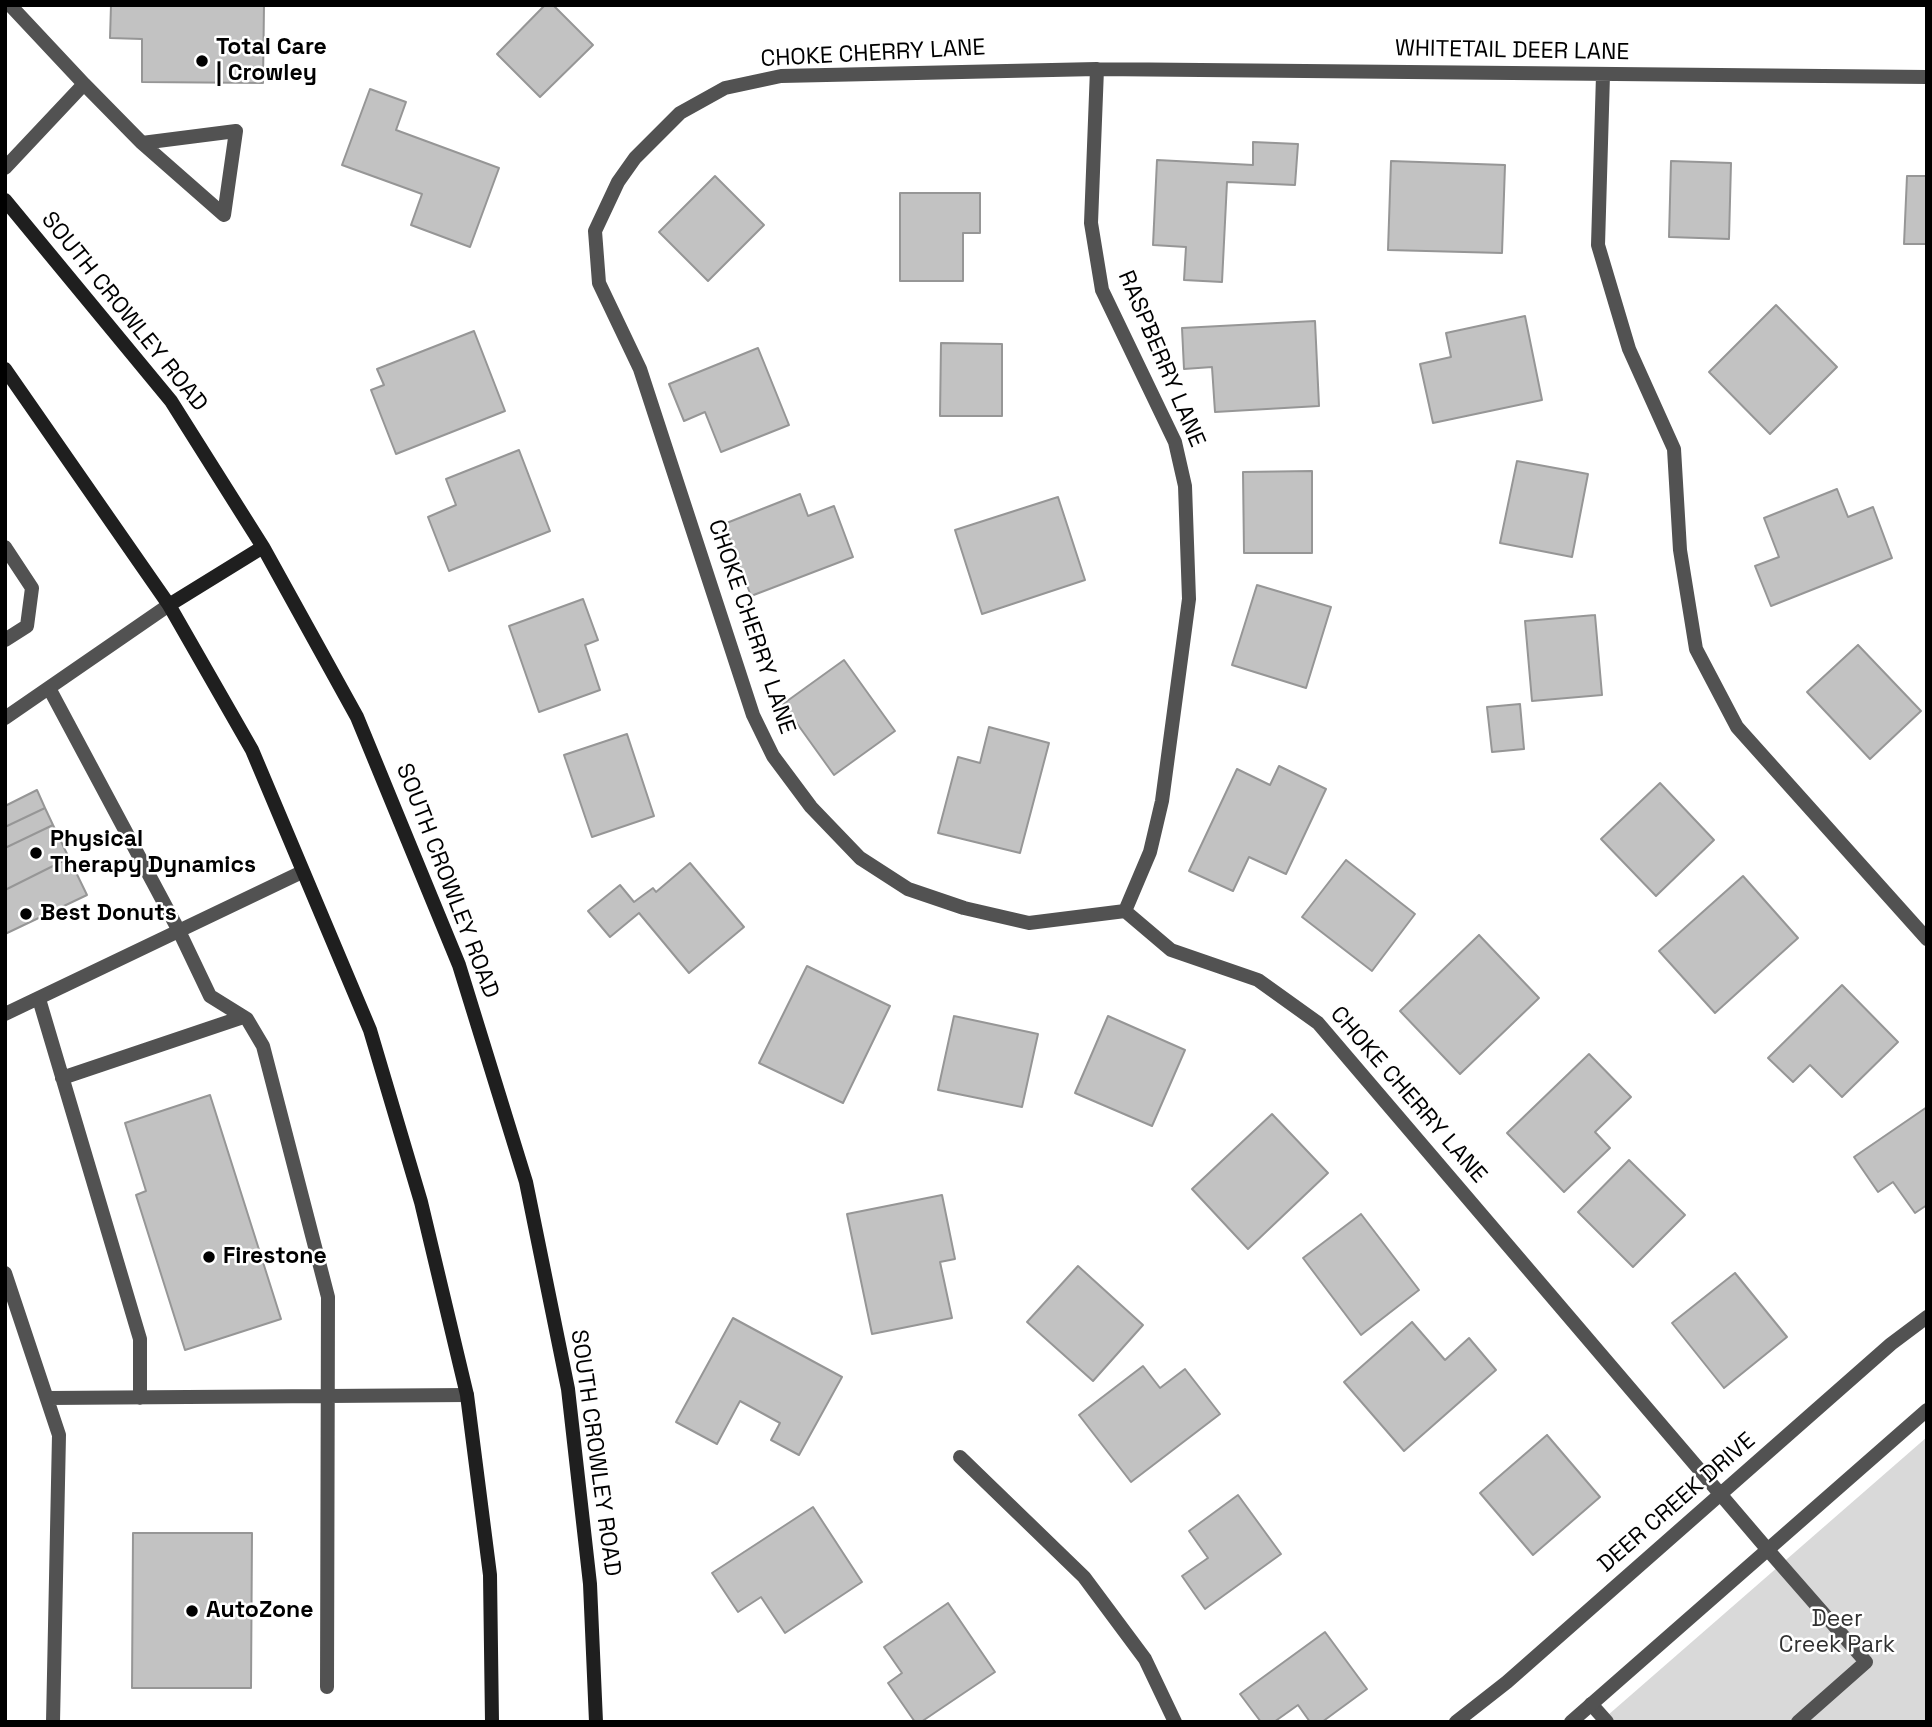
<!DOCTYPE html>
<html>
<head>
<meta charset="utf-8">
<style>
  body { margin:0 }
  #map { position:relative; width:1932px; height:1727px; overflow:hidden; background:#fff; font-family:"Space Grotesk",sans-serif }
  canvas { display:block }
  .frame { position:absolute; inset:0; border:7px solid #000; pointer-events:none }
</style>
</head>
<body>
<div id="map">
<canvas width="1932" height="1727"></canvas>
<div class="frame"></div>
</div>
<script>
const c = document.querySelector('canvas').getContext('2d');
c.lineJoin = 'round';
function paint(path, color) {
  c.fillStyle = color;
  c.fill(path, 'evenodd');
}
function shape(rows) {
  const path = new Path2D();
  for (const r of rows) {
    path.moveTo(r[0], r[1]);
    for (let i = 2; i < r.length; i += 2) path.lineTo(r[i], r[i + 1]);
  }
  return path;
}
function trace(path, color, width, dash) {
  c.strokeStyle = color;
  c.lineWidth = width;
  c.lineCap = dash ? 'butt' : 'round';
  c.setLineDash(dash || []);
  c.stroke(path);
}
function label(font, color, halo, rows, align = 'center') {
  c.font = font + ' "Space Grotesk",sans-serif';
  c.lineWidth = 5;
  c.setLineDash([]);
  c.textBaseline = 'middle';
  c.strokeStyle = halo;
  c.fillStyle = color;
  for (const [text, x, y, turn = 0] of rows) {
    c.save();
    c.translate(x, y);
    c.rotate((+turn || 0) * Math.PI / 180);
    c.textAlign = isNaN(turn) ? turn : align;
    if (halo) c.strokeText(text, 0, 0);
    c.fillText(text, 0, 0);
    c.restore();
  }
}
const green = shape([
  [1927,1437,1927,1722,1600,1722]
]);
const building = shape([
  [111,5,264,5,263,83,142,82,142,39,110,38,111,5],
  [545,5,553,5,593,45,540,97,497,54,545,5],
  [370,89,406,102,396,130,499,168,470,247,411,225,422,194,342,165,370,89],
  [1253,142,1298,144,1295,185,1227,182,1222,282,1184,280,1186,247,1153,245,1157,160,1253,165,1253,142],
  [1391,161,1505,165,1502,253,1388,250,1391,161],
  [1671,161,1731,163,1729,239,1669,237,1671,161],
  [715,176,764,225,708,281,659,232,715,176],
  [1907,176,1927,176,1927,244,1904,244,1907,176],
  [900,193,980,193,980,233,963,233,963,281,900,281,900,193],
  [1776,305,1837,367,1770,434,1709,372,1776,305],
  [1525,316,1542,400,1433,423,1420,364,1451,357,1446,333,1525,316],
  [1315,321,1319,406,1215,412,1212,367,1184,369,1182,328,1315,321],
  [474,331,505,411,396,454,371,390,384,385,377,369,474,331],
  [941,343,1002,344,1002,416,940,416,941,343],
  [758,348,789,425,721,452,705,412,684,421,669,384,758,348],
  [519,450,550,531,449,571,428,517,456,505,446,479,519,450],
  [1517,461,1588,474,1572,557,1500,543,1517,461],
  [1312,471,1312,553,1244,553,1243,472,1312,471],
  [1837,489,1848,517,1873,507,1892,558,1771,606,1755,566,1779,557,1764,518,1837,489],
  [800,494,808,516,834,506,853,557,751,596,724,524,800,494],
  [1058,497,1085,580,982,614,955,530,1058,497],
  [1257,585,1331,607,1306,688,1232,665,1257,585],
  [583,599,598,640,585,645,600,690,539,712,509,626,583,599],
  [1595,615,1602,695,1532,701,1525,621,1595,615],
  [1858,645,1921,711,1870,759,1807,692,1858,645],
  [844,660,895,731,834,775,783,704,844,660],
  [1520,704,1524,749,1492,752,1487,707,1520,704],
  [989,727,1049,743,1020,853,938,833,958,757,980,763,989,727],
  [627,734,654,816,592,837,564,755,627,734],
  [1279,766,1326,789,1286,874,1249,857,1233,891,1189,871,1237,769,1270,785,1279,766],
  [1660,783,1714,840,1656,896,1601,839,1660,783],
  [37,790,45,808,5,827,5,806,37,790],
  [45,808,53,825,5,848,5,827,45,808],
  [53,825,69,858,5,890,5,848,53,825],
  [69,858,87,895,5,934,5,890,69,858],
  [1346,860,1415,914,1372,971,1302,917,1346,860],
  [690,863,744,927,689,973,639,913,610,937,588,911,620,885,634,902,653,888,656,892,690,863],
  [1743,876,1798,938,1715,1013,1659,951,1743,876],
  [1479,935,1539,998,1460,1074,1400,1011,1479,935],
  [807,966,890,1006,843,1103,759,1063,807,966],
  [1842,985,1898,1042,1842,1097,1810,1065,1793,1082,1768,1058,1842,985],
  [954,1016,1038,1034,1022,1107,938,1090,954,1016],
  [1108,1016,1185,1050,1152,1126,1075,1093,1108,1016],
  [1589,1054,1631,1097,1595,1132,1610,1148,1564,1192,1507,1133,1589,1054],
  [210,1095,281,1319,185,1350,136,1195,146,1191,125,1123,210,1095],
  [1927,1107,1927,1205,1915,1213,1893,1182,1878,1192,1854,1157,1927,1107],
  [1272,1114,1328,1173,1248,1249,1192,1189,1272,1114],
  [1629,1160,1685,1215,1633,1267,1578,1212,1629,1160],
  [942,1195,955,1259,940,1262,952,1318,872,1334,847,1214,942,1195],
  [1361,1214,1419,1290,1361,1335,1303,1258,1361,1214],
  [1078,1266,1143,1325,1093,1381,1027,1322,1078,1266],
  [1735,1273,1787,1337,1724,1388,1672,1323,1735,1273],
  [733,1318,842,1377,799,1455,771,1440,780,1423,740,1401,717,1444,676,1422,733,1318],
  [1412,1322,1445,1360,1469,1338,1496,1370,1404,1451,1344,1382,1412,1322],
  [1143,1366,1160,1388,1185,1369,1220,1414,1131,1482,1079,1415,1143,1366],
  [1547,1435,1600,1497,1533,1555,1480,1493,1547,1435],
  [1238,1495,1281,1554,1205,1609,1182,1576,1208,1558,1189,1531,1238,1495],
  [813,1507,862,1582,785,1633,761,1597,738,1612,712,1573,813,1507],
  [133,1533,252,1533,251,1688,132,1688,133,1533],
  [948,1603,995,1672,921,1722,915,1722,888,1683,902,1673,884,1647,948,1603],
  [1325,1632,1367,1689,1322,1722,1310,1722,1298,1705,1274,1722,1261,1722,1240,1694,1325,1632]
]);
const lane = shape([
  [84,84,142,143,236,131,224,215,142,143],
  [5,168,84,84,10,5],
  [5,547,32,588,27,626,5,640],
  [49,688,179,931,210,996,247,1019,263,1046,328,1297,327,1687],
  [5,718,169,605],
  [39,999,140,1339,140,1398],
  [5,1014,302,872],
  [62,1078,243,1017],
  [5,1273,59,1435,53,1722],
  [48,1398,467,1395],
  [1768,1550,1866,1662,1798,1722],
  [1591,1704,1607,1722]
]);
const street = shape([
  [1097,69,1091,223,1102,290,1175,442,1185,486,1189,599,1162,801,1150,852,1125,911],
  [1603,75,1598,245,1629,349,1674,449,1680,550,1696,649,1737,727,1927,939],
  [960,1457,1084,1577,1145,1659,1175,1722],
  [1768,1550,1318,1023,1258,980,1171,950,1125,911,1029,923,964,908,908,889,860,858,811,807,773,756,753,715,640,369,599,283,595,231,618,182,635,158,680,113,725,88,781,76,1097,69,1927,77],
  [1456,1722,1507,1682,1891,1344,1927,1317],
  [1571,1722,1927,1410]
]);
const secondary = shape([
  [5,200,171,401,263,547,357,717,459,965,526,1182,568,1389,590,1584,596,1722],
  [5,369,169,605,252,750,370,1030,421,1202,467,1395,490,1575,492,1722],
  [169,605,263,547]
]);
const markers = [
  [202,61,7,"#000"],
  [36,853,7,"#000"],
  [26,914,7,"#000"],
  [209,1257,7,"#000"],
  [192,1611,7,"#000"]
];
const poiNames = [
  ["Total Care",216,48],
  ["| Crowley",216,74],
  ["Physical",50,840],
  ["Therapy Dynamics",50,866],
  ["Best Donuts",40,914],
  ["Firestone",223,1257],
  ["AutoZone",206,1611]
];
const streetNames = [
  ["WHITETAIL DEER LANE",1512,51,1],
  ["CHOKE CHERRY LANE",873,54,-3],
  ["SOUTH CROWLEY ROAD",124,312,51],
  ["RASPBERRY LANE",1161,359,67],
  ["CHOKE CHERRY LANE",751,627,71],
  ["SOUTH CROWLEY ROAD",447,881,69],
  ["CHOKE CHERRY LANE",1408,1095,49],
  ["SOUTH CROWLEY ROAD",595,1453,82],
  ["DEER CREEK DRIVE",1677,1503,-41]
];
const parkNames = [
  ["Deer",1837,1620],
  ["Creek Park",1837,1646]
];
paint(green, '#d9d9d9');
paint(building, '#c2c2c2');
trace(building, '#969696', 2);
trace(lane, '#525252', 14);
trace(street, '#525252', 14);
trace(secondary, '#1f1f1f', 14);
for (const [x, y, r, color] of markers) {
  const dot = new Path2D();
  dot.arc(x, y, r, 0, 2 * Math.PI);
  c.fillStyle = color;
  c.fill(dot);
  trace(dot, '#fff', 2.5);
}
label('bold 23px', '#000', '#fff', poiNames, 'left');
label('23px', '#000', '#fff', streetNames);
label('23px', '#303030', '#fff', parkNames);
</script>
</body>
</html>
